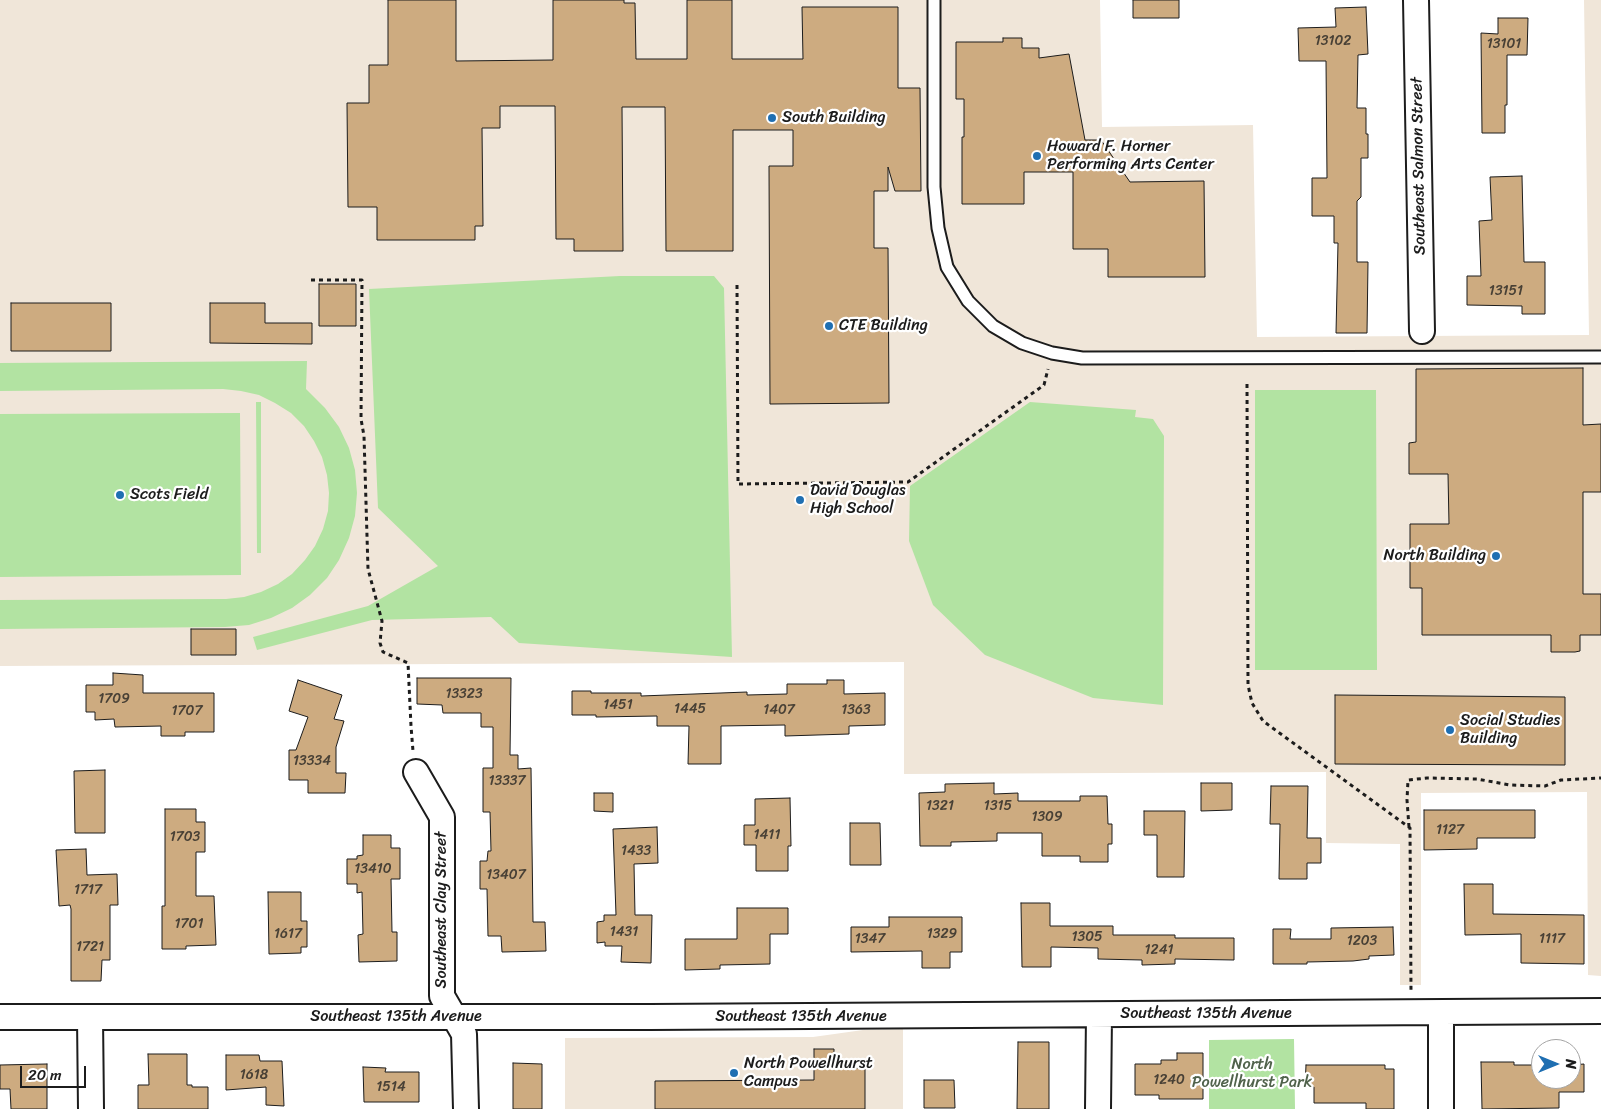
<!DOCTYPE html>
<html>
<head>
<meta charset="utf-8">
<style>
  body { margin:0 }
  #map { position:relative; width:1601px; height:1109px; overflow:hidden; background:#fff; font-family:Sriracha,sans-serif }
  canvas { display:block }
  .north { position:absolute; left:1531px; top:1039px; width:50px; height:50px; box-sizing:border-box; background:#fff; border:1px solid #a4a4a4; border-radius:50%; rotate:90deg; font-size:14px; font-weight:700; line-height:20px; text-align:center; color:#1c1c1c }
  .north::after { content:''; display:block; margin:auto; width:18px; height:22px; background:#1f6fb2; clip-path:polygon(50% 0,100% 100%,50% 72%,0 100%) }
  .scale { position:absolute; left:20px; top:1066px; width:66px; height:22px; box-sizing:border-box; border:2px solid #1c1c1c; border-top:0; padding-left:6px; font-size:15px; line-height:18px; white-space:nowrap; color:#1c1c1c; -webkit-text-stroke:4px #fff; paint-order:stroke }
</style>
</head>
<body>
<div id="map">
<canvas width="1601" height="1109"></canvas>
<div class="north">N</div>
<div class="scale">20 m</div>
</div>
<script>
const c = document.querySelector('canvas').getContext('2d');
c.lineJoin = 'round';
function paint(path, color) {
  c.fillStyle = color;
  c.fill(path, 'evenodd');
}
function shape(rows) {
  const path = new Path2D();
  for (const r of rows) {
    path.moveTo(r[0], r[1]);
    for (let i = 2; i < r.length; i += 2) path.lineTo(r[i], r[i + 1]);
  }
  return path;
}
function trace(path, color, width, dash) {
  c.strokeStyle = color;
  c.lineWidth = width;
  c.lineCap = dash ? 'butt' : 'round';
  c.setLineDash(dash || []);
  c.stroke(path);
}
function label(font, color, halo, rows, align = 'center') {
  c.font = font + ' Sriracha,sans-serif';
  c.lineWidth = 4.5;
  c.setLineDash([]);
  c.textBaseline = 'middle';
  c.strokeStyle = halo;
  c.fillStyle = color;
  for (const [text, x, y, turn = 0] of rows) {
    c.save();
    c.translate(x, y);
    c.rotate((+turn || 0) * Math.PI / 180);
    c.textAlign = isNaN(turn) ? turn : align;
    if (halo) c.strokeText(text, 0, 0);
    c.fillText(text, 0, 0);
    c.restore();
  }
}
const built = shape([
  [0,0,1100,0,1102,127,1253,125,1257,337,1589,335,1584,0,1601,0,1601,976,1588,975,1587,792,1421,793,1421,985,1400,985,1400,844,1326,843,1326,772,904,774,904,662,0,666],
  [903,1029,903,1109,565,1109,565,1038,813,1037,863,1030]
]);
const green = shape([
  [620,276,714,276,724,288,732,657,519,643,491,617,372,620,257,650,253,637,368,606,438,566,378,508,369,289],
  [307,361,306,389,325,408,339,427,349,448,355,470,357,493,355,516,349,538,339,560,327,578,310,595,292,608,271,618,249,625,225,627,0,629,0,600,226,599,244,597,261,592,278,584,292,574,305,560,315,546,323,529,328,511,329,493,327,475,322,457,314,441,304,426,291,413,275,403,259,395,241,391,223,389,0,391,0,363],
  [1255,390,1376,390,1377,670,1255,670],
  [256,402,261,402,261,553,257,553],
  [1030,402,1136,410,1135,417,1153,419,1164,436,1163,705,1093,698,985,655,933,605,909,541,910,486],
  [240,413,241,575,0,577,0,414],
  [1294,1039,1295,1109,1209,1109,1209,1040]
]);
const building = shape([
  [388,0,456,0,456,61,553,60,553,0,624,0,624,3,635,3,636,59,687,59,687,0,732,0,732,59,803,59,802,7,898,7,898,88,920,88,921,191,895,191,888,167,888,191,874,191,874,248,888,248,889,403,770,404,769,166,793,166,793,130,733,130,733,251,666,251,665,107,622,107,623,251,574,251,574,239,556,239,555,106,500,106,500,128,482,128,483,226,475,226,475,240,377,240,377,207,348,207,347,103,369,103,369,65,388,65,388,0],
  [1133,0,1179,0,1179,18,1133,18,1133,0],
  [1366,7,1368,54,1358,55,1357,108,1366,108,1366,134,1368,134,1368,158,1361,158,1361,197,1357,201,1357,262,1368,262,1367,333,1336,333,1338,243,1334,243,1334,216,1312,216,1312,178,1327,178,1326,61,1299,61,1298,28,1336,27,1335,8,1366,7],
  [1498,18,1528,18,1527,55,1507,55,1507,105,1505,105,1505,133,1482,133,1481,33,1498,34,1498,18],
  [1003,38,1022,38,1022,48,1039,48,1039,58,1069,54,1085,140,1101,140,1130,182,1204,181,1205,277,1108,277,1108,249,1073,249,1073,172,1024,172,1024,204,962,204,962,137,964,137,964,99,956,99,956,42,1003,42,1003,38],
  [1522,176,1524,262,1545,262,1545,314,1522,314,1522,306,1467,305,1467,276,1481,276,1479,221,1492,220,1490,177,1522,176],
  [319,284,356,284,356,326,319,326,319,284],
  [11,303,111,303,111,351,11,351,11,303],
  [210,303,265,303,265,323,312,323,312,344,210,343,210,303],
  [1583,368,1583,425,1601,424,1601,492,1583,492,1583,594,1601,594,1601,635,1580,635,1580,651,1575,652,1551,652,1551,635,1422,635,1422,588,1410,588,1410,524,1449,524,1448,474,1409,474,1409,443,1416,442,1416,369,1583,368],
  [191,629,236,629,236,655,191,655,191,629],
  [113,673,143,675,143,693,214,693,214,732,185,732,185,736,161,736,161,726,115,727,114,719,95,720,95,712,86,712,86,685,113,685,113,673],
  [417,678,511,678,510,755,518,755,518,769,531,768,533,922,545,922,546,951,502,952,501,936,488,936,487,889,480,889,480,861,487,861,488,851,491,851,490,812,483,812,483,768,493,768,493,727,481,727,481,713,443,713,442,705,417,704,417,678],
  [298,680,342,695,334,719,344,721,336,747,336,773,346,773,345,793,308,793,308,780,289,780,289,750,296,750,308,717,289,711,298,680],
  [827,680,844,680,844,694,885,693,885,725,849,726,849,734,785,736,785,725,721,726,721,764,688,764,689,726,657,726,657,716,596,717,596,715,572,715,572,691,591,691,591,693,641,693,641,696,747,692,747,695,787,694,787,684,827,684,827,680],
  [1335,695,1565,697,1565,765,1335,764,1335,695],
  [105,770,105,833,75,833,74,771,105,770],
  [994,783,994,794,1018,793,1018,801,1080,801,1080,796,1107,796,1108,824,1112,824,1112,844,1108,844,1108,862,1080,862,1080,856,1042,856,1042,833,997,833,997,841,951,842,951,846,920,846,919,793,945,792,945,784,994,783],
  [1201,783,1232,783,1232,810,1201,811,1201,783],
  [1271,786,1308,786,1307,838,1321,838,1321,863,1307,863,1307,879,1279,879,1280,824,1270,824,1271,786],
  [594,793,613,793,613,812,594,811,594,793],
  [790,798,791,846,788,846,788,871,756,871,756,845,744,845,744,825,755,825,755,799,790,798],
  [165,809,196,809,196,822,205,822,205,852,196,852,196,896,214,896,216,945,186,946,186,949,162,949,162,906,165,906,165,809],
  [1424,810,1535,810,1535,838,1477,838,1477,849,1424,850,1424,810],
  [1144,811,1185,811,1184,877,1157,877,1157,835,1144,835,1144,811],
  [850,823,880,823,881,865,850,865,850,823],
  [657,827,658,863,634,864,635,915,652,915,651,963,621,962,622,946,605,946,605,942,597,943,597,922,604,921,604,915,616,915,613,829,657,827],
  [363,835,391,835,391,848,400,848,400,879,391,879,392,932,397,932,397,961,359,962,358,935,363,934,362,892,357,893,357,884,347,884,347,859,357,859,357,856,363,855,363,835],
  [86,849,87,875,117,874,118,905,110,905,110,960,102,960,101,981,71,981,71,909,70,905,59,906,56,850,86,849],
  [1464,884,1493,884,1493,914,1584,915,1584,964,1521,963,1521,934,1465,935,1464,884],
  [268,892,301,892,301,921,307,921,307,947,301,947,301,953,269,954,268,892],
  [1021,903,1050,903,1050,926,1113,926,1113,935,1175,935,1175,938,1234,938,1234,960,1175,959,1175,964,1142,965,1142,960,1098,959,1098,948,1051,947,1051,967,1022,967,1021,903],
  [737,908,788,908,788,934,770,934,770,964,720,965,720,969,685,970,685,939,737,939,737,908],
  [889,917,962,917,962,952,950,952,950,968,922,968,922,951,851,952,851,927,889,927,889,917],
  [1393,927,1394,955,1369,956,1369,959,1353,961,1307,962,1307,964,1273,964,1273,929,1291,929,1290,939,1331,939,1331,928,1393,927],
  [1018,1042,1049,1042,1049,1109,1017,1109,1018,1042],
  [814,1049,834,1049,834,1068,865,1068,865,1109,655,1109,655,1081,814,1080,814,1049],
  [1177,1053,1203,1053,1203,1099,1159,1099,1159,1095,1135,1095,1135,1064,1161,1064,1161,1060,1177,1060,1177,1053],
  [148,1054,187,1054,187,1085,192,1085,192,1087,208,1087,208,1109,138,1109,138,1085,149,1085,148,1054],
  [226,1055,259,1055,260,1061,282,1061,284,1106,266,1105,266,1087,226,1090,226,1055],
  [1481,1062,1514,1062,1514,1065,1541,1065,1541,1079,1571,1079,1571,1065,1584,1064,1584,1092,1559,1092,1559,1108,1482,1109,1481,1062],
  [513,1063,542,1064,542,1109,513,1109,513,1063],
  [47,1064,47,1109,11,1109,10,1089,0,1089,0,1065,47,1064],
  [1306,1065,1385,1065,1385,1069,1394,1069,1394,1109,1366,1109,1366,1103,1314,1103,1314,1087,1305,1087,1306,1065],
  [363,1067,386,1068,385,1072,419,1072,419,1102,364,1102,363,1067],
  [924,1080,954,1080,955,1108,924,1108,924,1080]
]);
const path = shape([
  [311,280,362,280,361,419,364,436,368,569,382,621,380,643,383,652,408,663,411,726,413,751],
  [737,285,738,484,908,482,1044,385,1048,369],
  [1247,384,1248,685,1252,703,1263,721,1410,828,1411,991],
  [1409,827,1407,800,1408,780,1427,778,1477,779,1510,785,1545,786,1561,780,1601,778]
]);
const service = shape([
  [934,0,934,187,938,228,947,267,968,301,993,326,1022,343,1052,353,1082,358,1601,357]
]);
const minor = shape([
  [1416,0,1422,331],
  [416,772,442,817,442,996,464,1034,466,1109],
  [1441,1013,1441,1109],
  [0,1017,651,1017,1601,1011],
  [90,1017,91,1109],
  [1098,1109,1099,1015]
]);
const markers = [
  [772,118,5,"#1f6fb2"],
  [1037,156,5,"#1f6fb2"],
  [829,326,5,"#1f6fb2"],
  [120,495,5,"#1f6fb2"],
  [800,500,5,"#1f6fb2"],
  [1496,556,5,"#1f6fb2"],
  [1450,730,5,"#1f6fb2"],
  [734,1073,5,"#1f6fb2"]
];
const numberNames = [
  ["13102",1333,41],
  ["13101",1504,44],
  ["13151",1506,291],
  ["13323",464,694],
  ["1709",114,699],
  ["1451",618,705],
  ["1445",690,709],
  ["1407",779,710],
  ["1363",856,710],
  ["1707",187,711],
  ["13334",312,761],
  ["13337",507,781],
  ["1321",940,806],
  ["1315",998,806],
  ["1309",1047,817],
  ["1127",1450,830],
  ["1411",767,835],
  ["1703",185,837],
  ["1433",636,851],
  ["13410",373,869],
  ["13407",506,875],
  ["1717",88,890],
  ["1701",189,924],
  ["1431",624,932],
  ["1617",288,934],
  ["1329",942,934],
  ["1305",1087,937],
  ["1347",870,939],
  ["1117",1552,939],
  ["1203",1362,941],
  ["1721",90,947],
  ["1241",1159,950],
  ["1618",254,1075],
  ["1240",1169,1080],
  ["1514",391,1087]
];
const poiNames = [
  ["South Building",782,118],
  ["Howard F. Horner",1047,147],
  ["Performing Arts Center",1047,165],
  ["CTE Building",839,326],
  ["David Douglas",810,491],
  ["High School",810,509],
  ["Scots Field",130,495],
  ["North Building",1486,556,"right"],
  ["Social Studies",1460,721],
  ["Building",1460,739],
  ["North Powellhurst",744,1064],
  ["Campus",744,1082]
];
const streetNames = [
  ["Southeast Salmon Street",1419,166,-91],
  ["Southeast Clay Street",442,910,-90],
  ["Southeast 135th Avenue",1206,1014],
  ["Southeast 135th Avenue",396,1017],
  ["Southeast 135th Avenue",801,1017]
];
const parkNames = [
  ["North",1252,1065],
  ["Powellhurst Park",1252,1083]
];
paint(built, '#f0e6d9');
paint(green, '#b2e3a2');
paint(building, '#cdab80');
trace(building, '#1c1c1c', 1);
trace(service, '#1c1c1c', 15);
trace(minor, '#1c1c1c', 28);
trace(path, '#1c1c1c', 3, [4, 4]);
trace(service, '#fff', 11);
trace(minor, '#fff', 24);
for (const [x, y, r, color] of markers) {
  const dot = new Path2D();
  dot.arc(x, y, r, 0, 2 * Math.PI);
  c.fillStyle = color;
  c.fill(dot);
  trace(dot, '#fff', 2);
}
label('14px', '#484035', null, numberNames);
label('16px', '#1c1c1c', '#fff', poiNames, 'left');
label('16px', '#1c1c1c', '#fff', streetNames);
label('16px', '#50624b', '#fff', parkNames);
</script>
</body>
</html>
